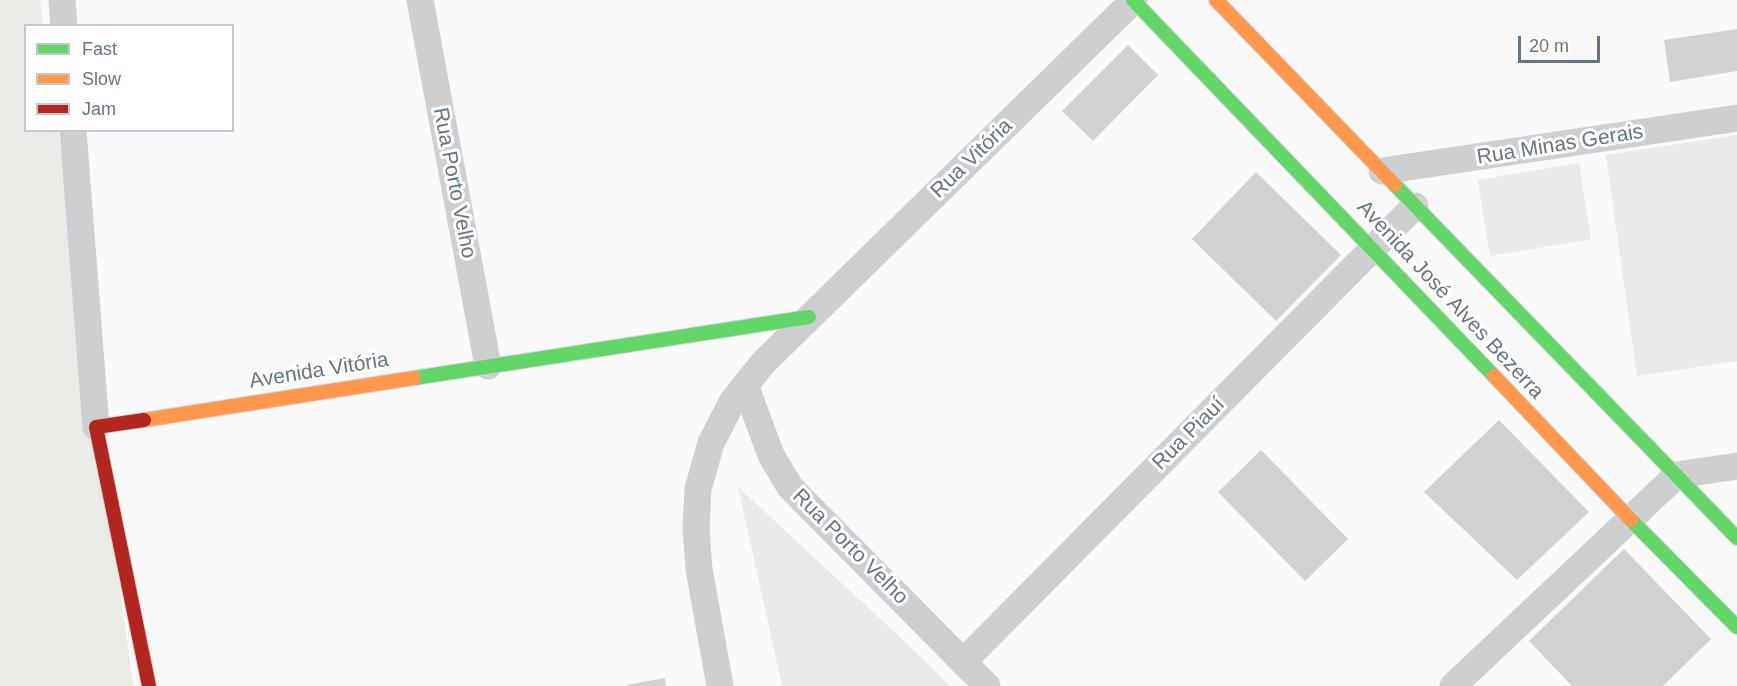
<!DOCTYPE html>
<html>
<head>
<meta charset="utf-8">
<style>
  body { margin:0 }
  #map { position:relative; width:1737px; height:686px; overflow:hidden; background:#f9f9f9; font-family:Helvetica,sans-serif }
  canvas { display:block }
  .legend { position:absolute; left:24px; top:24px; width:210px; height:108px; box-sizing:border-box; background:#fff; border:2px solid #c1c8cd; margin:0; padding:8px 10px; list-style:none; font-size:18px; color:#657683 }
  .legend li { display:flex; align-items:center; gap:12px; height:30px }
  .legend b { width:30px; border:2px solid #c1c8cd }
  .scale { position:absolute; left:1518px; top:36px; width:82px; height:27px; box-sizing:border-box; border:3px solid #657683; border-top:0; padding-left:8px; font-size:18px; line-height:21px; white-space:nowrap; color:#657683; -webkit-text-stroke:4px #fff; paint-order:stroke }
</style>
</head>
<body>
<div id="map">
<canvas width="1737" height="686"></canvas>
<ul class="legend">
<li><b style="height:8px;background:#63d668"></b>Fast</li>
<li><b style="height:8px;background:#ff974d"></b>Slow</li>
<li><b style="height:8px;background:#b3261e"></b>Jam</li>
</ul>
<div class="scale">20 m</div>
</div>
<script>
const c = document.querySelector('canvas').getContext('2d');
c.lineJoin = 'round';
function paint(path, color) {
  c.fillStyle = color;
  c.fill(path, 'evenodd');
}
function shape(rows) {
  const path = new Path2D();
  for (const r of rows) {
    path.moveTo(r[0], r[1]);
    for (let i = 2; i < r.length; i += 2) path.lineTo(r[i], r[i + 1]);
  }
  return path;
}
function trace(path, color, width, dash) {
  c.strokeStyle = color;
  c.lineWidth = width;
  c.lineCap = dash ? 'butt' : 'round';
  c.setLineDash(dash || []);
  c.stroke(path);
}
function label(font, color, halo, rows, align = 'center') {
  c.font = font + ' Helvetica,sans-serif';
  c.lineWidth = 6;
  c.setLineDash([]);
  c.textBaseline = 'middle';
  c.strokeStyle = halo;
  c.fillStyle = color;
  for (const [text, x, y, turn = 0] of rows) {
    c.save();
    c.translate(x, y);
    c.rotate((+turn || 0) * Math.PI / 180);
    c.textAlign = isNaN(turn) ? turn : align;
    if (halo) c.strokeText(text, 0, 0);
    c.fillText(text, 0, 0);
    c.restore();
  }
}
const built = shape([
  [1737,135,1737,361,1637,376,1606,155],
  [1579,163,1591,239,1490,256,1478,180],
  [738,487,902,639,950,686,782,686]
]);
const green = shape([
  [0,0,40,0,43,25,26,26,26,130,58,131,133,686,0,686]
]);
const building = shape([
  [1737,29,1737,71,1670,82,1664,40],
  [1128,45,1158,75,1093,141,1062,111],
  [1256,172,1341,255,1276,321,1192,239],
  [1499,420,1589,512,1517,580,1424,492],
  [1261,450,1348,539,1305,581,1218,492],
  [1624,549,1711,639,1663,686,1572,686,1529,641],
  [665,678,666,686,627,686,627,685]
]);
const street = shape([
  [62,0,64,26],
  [420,0,488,366],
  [73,130,96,427],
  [1382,171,1737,118],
  [745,385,771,455,790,487,987,686],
  [963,662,1415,206],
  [720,686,699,569,696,529,698,489,711,443,732,402,763,363,1134,0],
  [1453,686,1677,475,1737,466]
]);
const fast = shape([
  [1133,0,1494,376],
  [1395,185,1737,538],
  [414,378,809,317],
  [1631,520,1737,627]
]);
const slow = shape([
  [1216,0,1395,185],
  [1494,376,1631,520],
  [144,420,414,378]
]);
const jam = shape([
  [144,420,96,427,149,686]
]);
const streetNames = [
  ["Rua Minas Gerais",1560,145,-9],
  ["Rua Vitória",972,159,-44],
  ["Rua Porto Velho",454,183,79],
  ["Avenida José Alves Bezerra",1450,300,47],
  ["Avenida Vitória",319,371,-9],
  ["Rua Piauí",1189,434,-45],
  ["Rua Porto Velho",850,547,45]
];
paint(built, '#e8e9e9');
paint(green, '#e8ebe6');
paint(building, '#d0d2d3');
trace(fast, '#d5d6d7', 16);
trace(slow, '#d5d6d7', 16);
trace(jam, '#d5d6d7', 16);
trace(street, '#cecfd0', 27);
trace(fast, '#63d668', 14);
trace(slow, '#ff974d', 14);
trace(jam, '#b3261e', 14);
label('21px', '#657683', '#fff', streetNames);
</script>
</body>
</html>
